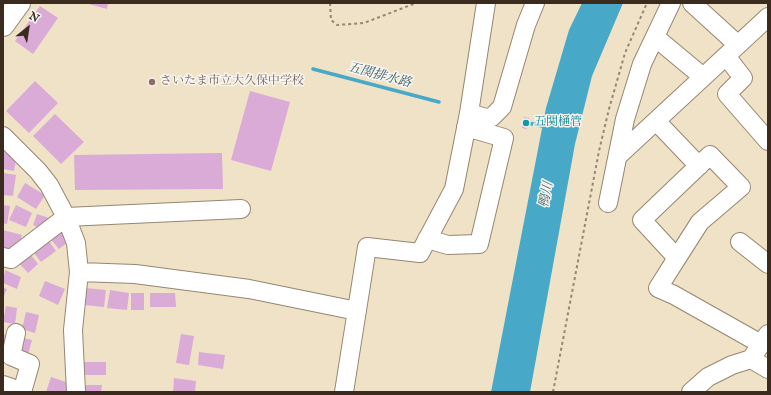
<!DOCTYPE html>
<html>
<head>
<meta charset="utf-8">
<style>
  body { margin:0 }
  #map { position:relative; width:771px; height:395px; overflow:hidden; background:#f0e2c6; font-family:"IM FELL English",serif }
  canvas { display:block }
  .frame { position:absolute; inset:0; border:4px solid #3b2a1e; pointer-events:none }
  .north { position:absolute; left:8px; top:8px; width:40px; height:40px; -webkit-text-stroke:3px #f6f6f2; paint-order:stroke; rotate:30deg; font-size:11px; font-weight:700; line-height:16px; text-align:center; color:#3b2a1e }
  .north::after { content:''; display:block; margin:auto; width:14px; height:18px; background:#3b2a1e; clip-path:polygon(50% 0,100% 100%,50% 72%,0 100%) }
</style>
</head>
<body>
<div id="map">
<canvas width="771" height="395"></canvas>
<div class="frame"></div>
<div class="north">N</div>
</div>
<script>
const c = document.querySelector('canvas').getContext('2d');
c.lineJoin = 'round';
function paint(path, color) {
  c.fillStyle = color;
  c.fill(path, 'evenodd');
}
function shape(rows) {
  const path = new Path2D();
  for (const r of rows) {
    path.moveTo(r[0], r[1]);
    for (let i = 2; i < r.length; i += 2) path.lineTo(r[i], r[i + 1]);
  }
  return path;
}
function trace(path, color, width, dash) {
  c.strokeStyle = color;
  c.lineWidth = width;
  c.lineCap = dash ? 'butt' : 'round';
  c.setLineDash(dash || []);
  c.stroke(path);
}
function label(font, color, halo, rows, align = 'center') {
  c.font = font + ' "IM FELL English","Noto Serif JP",serif';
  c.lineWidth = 3;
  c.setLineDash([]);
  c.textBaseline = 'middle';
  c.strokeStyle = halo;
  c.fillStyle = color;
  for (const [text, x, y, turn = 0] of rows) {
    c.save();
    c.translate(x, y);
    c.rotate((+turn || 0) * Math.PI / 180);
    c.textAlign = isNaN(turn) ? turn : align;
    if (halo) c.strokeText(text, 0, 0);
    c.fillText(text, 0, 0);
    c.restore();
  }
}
const water = shape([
  [582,3,623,3,592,76,575,144,530,392,491,392,546,108,569,30]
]);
const stream = shape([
  [313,69,439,102],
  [528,123,547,127]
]);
const building = shape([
  [85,3,108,3,107,9],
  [40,6,58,18,33,54,15,41],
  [35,81,58,103,29,133,6,111],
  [250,91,290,102,271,171,231,160],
  [55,114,84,142,61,164,33,136],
  [524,117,529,118,527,129,522,128],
  [3,152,17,155,14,171,3,169],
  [222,153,223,189,75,190,74,155],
  [3,173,16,175,13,196,3,195],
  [25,183,45,195,36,209,17,197],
  [3,205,10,206,7,224,3,223],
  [16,205,32,213,26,227,9,220],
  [37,214,49,218,45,230,33,225],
  [61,227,71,240,59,249,48,236],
  [3,230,22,235,17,252,3,248],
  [46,237,56,251,41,262,31,249],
  [28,251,38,264,28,273,17,261],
  [5,270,21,277,17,289,3,283],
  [45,281,65,289,58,305,39,296],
  [3,288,7,289,3,298],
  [86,288,106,290,104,307,84,305],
  [110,290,129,293,127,310,107,308],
  [131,293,144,293,144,310,131,310],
  [150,293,175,293,176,307,150,307],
  [6,306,17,308,15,324,3,322],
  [26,312,39,315,35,333,22,329],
  [3,334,12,337,8,351,3,349],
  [181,334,194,336,189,365,176,363],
  [20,337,32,340,28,355,16,352],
  [199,352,225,355,223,369,198,365],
  [84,362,106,362,106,375,85,375],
  [51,377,69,383,66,392,46,392],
  [174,378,196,381,195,392,173,392],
  [85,385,102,385,101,392,85,392]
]);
const path = shape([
  [330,3,331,20,337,25,364,23,416,3],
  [553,392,599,151,609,109,625,53,647,3]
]);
const minor = shape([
  [692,3,738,45],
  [655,37,703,77],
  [726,56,743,78,727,94,768,141],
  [469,113,486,118,492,117,502,107,526,25,535,3],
  [656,121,699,166],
  [3,136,38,171,49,185,66,217,76,243,79,272,73,330,76,392],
  [618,156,768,17],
  [608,203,625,119,642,64,671,3],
  [427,239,448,245,479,244,504,138,466,127],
  [740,242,768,264],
  [3,257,11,259,66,217,241,209],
  [677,258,642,220,710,155,741,187,700,222,677,258,658,288,674,295,761,344],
  [79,272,135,274,249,289,357,311],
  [16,333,11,356,30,364,22,392],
  [751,359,768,369],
  [3,385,23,392],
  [344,392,367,247,420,253,454,189,469,113,486,3],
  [691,392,708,377,732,365,751,359,768,334]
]);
const major = shape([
  [3,25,19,3]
]);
const markers = [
  [152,82,4,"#8d6e63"],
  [526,123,4,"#0f9aa8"]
];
const educationNames = [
  ["さいたま市立大久保中学校",160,82]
];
const cultureNames = [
  ["五関樋管",534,123]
];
const waterNames = [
  ["五関排水路",379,76,15],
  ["鴨川",547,195,-78]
];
paint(water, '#48a8c7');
trace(stream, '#48a8c7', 3.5);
paint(building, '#daabd7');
trace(minor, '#968672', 20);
trace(major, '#968672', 24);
trace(path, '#968672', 2, [3, 3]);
trace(minor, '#fff', 18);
trace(major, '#fff', 22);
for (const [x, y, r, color] of markers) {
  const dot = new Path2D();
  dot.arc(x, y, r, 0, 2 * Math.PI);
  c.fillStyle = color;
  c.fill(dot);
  trace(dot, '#f6f6f2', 1.5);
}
label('12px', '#785e54', '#f6f6f2', educationNames, 'left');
label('12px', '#0d838f', '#f6f6f2', cultureNames, 'left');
label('italic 13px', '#405c62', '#f6f6f2', waterNames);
</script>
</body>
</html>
